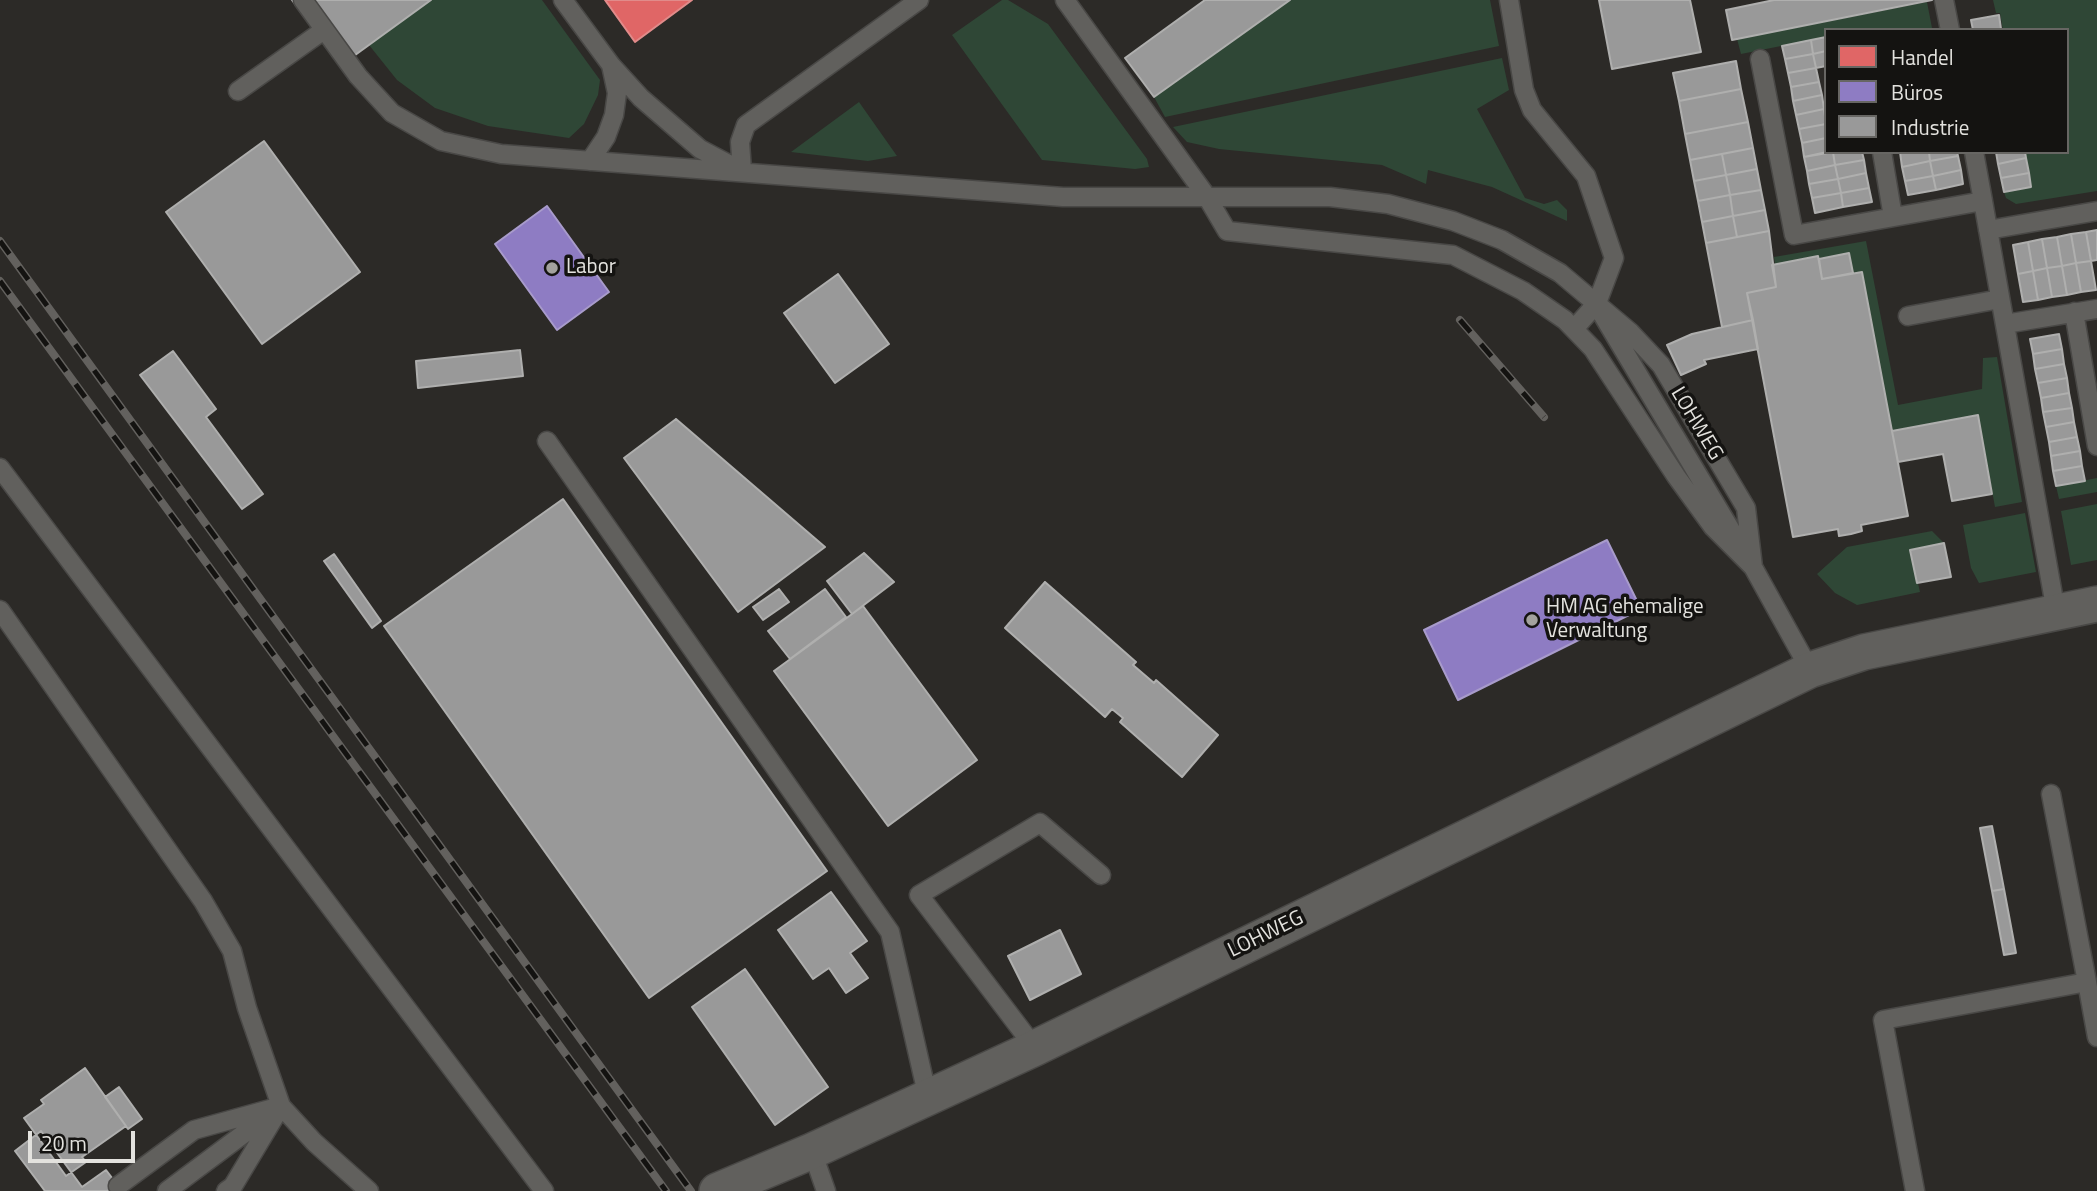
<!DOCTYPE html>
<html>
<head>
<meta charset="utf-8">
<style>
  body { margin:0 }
  #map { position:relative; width:2097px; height:1191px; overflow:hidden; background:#2c2a27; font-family:"Titillium Web",sans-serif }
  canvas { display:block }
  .legend { position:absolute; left:1824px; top:28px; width:245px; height:126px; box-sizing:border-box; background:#141311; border:2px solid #676663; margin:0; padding:9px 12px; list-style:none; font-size:21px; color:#e3e2de }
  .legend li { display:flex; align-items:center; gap:14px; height:35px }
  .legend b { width:35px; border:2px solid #676663 }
  .scale { position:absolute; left:28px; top:1131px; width:107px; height:32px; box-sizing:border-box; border:4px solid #e3e2de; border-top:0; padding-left:9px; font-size:21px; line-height:24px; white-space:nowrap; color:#e3e2de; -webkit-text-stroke:5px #141311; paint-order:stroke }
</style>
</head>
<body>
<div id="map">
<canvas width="2097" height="1191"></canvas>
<ul class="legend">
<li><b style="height:19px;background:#e06666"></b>Handel</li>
<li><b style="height:19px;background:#8e7cc3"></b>Büros</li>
<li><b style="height:19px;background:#999"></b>Industrie</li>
</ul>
<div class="scale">20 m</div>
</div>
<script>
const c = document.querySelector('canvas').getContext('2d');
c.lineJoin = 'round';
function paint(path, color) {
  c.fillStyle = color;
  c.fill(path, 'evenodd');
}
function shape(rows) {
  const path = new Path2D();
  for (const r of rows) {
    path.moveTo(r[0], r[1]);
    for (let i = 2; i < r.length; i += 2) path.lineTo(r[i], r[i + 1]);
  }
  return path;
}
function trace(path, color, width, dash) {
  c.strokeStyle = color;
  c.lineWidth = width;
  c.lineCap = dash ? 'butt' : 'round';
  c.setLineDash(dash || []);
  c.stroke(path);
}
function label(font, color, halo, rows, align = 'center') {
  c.font = font + ' "Titillium Web",sans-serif';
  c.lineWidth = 7;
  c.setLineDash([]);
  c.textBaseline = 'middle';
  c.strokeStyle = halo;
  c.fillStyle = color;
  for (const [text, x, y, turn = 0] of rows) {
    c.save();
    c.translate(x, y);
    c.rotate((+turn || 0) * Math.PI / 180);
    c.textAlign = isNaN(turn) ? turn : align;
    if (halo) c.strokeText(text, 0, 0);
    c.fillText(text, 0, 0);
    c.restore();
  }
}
const green = shape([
  [431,0,542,0,600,80,598,95,584,124,569,138,488,126,435,108,397,80,369,45],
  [1002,0,1008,0,1048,24,1147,159,1149,167,1135,169,1042,160,952,35],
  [1290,0,1490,0,1499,46,1165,117,1154,97],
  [1993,0,2097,0,2097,191,2016,204,2006,198,2004,192,2031,187,2025,152,2067,152,2067,30,2003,30,2000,13,1996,13],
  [1927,2,1932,28,1826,30,1826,37,1741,54,1737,39],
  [1502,58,1509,90,1477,109,1525,198,1544,204,1557,200,1567,210,1567,221,1492,187,1428,170,1426,184,1382,165,1219,149,1187,142,1173,127],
  [859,102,897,156,868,161,791,152],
  [1866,241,1898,405,1982,389,1983,358,1997,357,2022,502,1995,507,1978,415,1892,431,1862,272,1853,273,1849,254,1775,264,1774,257],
  [2097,478,2097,492,2059,499,2056,486],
  [2097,504,2097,560,2071,565,2061,511],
  [2025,513,2036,572,1979,583,1971,568,1963,525],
  [1932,531,1944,543,1910,550,1920,592,1857,605,1835,593,1817,574,1847,547]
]);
const shops = shape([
  [605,0,692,0,635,42,605,0]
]);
const offices = shape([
  [547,206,609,292,557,330,495,244,547,206],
  [1607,540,1641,609,1458,700,1424,630,1607,540]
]);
const industry = shape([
  [292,0,431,0,340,66,292,0],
  [1205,0,1290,0,1154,97,1125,58,1205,0],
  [1599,0,1690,0,1701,52,1612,69,1599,0],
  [1774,0,1932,0,1732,40,1726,10,1774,0],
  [1999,15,2001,29,1973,30,1971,20,1999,15],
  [1826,37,1826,51,1813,54,1811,40,1826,37],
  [1811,40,1813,54,1785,59,1782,46,1811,40],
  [1826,51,1826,66,1816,68,1813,54,1826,51],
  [1813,54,1816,68,1788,73,1785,59,1813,54],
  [1736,61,1741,89,1679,101,1673,73,1736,61],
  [1816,68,1819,82,1791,87,1788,73,1816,68],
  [1819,82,1822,95,1793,101,1791,87,1819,82],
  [1741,89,1748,122,1685,134,1679,101,1741,89],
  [1822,95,1824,109,1796,115,1793,101,1822,95],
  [1824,109,1826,124,1799,129,1796,115,1824,109],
  [1748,122,1753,148,1690,160,1685,134,1748,122],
  [1826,124,1826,138,1802,143,1799,129,1826,124],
  [1826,138,1827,152,1804,157,1802,143,1826,138],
  [264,141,360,272,262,344,166,212,264,141],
  [1753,148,1757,169,1726,175,1722,154,1753,148],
  [1833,152,1862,152,1864,160,1835,165,1833,152],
  [1833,152,1835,165,1807,171,1804,157,1833,152],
  [1900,152,1929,152,1930,161,1902,167,1900,152],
  [1929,152,1957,152,1958,156,1930,161,1929,152],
  [1996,152,2025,152,2026,158,1998,164,1996,152],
  [1722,154,1726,175,1694,181,1690,160,1722,154],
  [1958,156,1961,170,1933,176,1930,161,1958,156],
  [2026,158,2029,173,2001,178,1998,164,2026,158],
  [1864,160,1866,173,1838,179,1835,165,1864,160],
  [1930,161,1933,176,1905,181,1902,167,1930,161],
  [1835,165,1838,179,1809,184,1807,171,1835,165],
  [1757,169,1761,190,1730,195,1726,175,1757,169],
  [1961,170,1963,184,1936,190,1933,176,1961,170],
  [1866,173,1869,188,1841,193,1838,179,1866,173],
  [2029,173,2031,187,2004,192,2001,178,2029,173],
  [1726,175,1730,195,1698,201,1694,181,1726,175],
  [1933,176,1936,190,1908,195,1905,181,1933,176],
  [1838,179,1841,193,1812,198,1809,184,1838,179],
  [1869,188,1872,202,1843,207,1841,193,1869,188],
  [1761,190,1765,210,1733,216,1730,195,1761,190],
  [1841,193,1843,207,1815,213,1812,198,1841,193],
  [1730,195,1733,216,1702,222,1698,201,1730,195],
  [1765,210,1769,231,1737,237,1733,216,1765,210],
  [1733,216,1737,237,1706,243,1702,222,1733,216],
  [2097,230,2097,260,2091,261,2086,232,2097,230],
  [1769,231,1776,287,1747,293,1753,320,1722,327,1706,243,1769,231],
  [2086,232,2091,261,2076,263,2071,234,2086,232],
  [2071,234,2076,263,2062,266,2057,237,2071,234],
  [2057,237,2062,266,2047,268,2042,239,2057,237],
  [2042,239,2047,268,2033,271,2028,242,2042,239],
  [2028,242,2033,271,2018,274,2013,245,2028,242],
  [1849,253,1853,273,1822,279,1819,259,1849,253],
  [1818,256,1822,279,1862,272,1908,516,1861,525,1862,531,1851,534,1839,536,1838,529,1793,537,1747,293,1776,287,1772,265,1818,256],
  [2091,261,2096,290,2081,292,2076,263,2091,261],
  [2076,263,2081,292,2067,295,2062,266,2076,263],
  [2062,266,2067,295,2052,297,2047,268,2062,266],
  [2047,268,2052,297,2038,300,2033,271,2047,268],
  [2033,271,2038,300,2023,302,2018,274,2033,271],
  [838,274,889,344,835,383,784,313,838,274],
  [1753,320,1758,349,1704,360,1706,364,1681,375,1667,345,1692,334,1753,320],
  [2059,334,2062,349,2033,354,2030,339,2059,334],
  [2062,349,2064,364,2035,369,2033,354,2062,349],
  [520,350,523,376,418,388,416,361,520,350],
  [173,351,216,409,206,417,263,494,242,509,140,375,173,351],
  [2064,364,2067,378,2038,383,2035,369,2064,364],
  [2067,378,2069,393,2041,398,2038,383,2067,378],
  [2069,393,2072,408,2043,412,2041,398,2069,393],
  [2072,408,2074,422,2046,427,2043,412,2072,408],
  [1978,415,1992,494,1952,501,1943,454,1898,462,1892,431,1978,415],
  [676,419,825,547,738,612,624,458,676,419],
  [2074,422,2077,437,2049,442,2046,427,2074,422],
  [2077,437,2080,451,2051,456,2049,442,2077,437],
  [2080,451,2082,466,2053,471,2051,456,2080,451],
  [2082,466,2085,481,2056,486,2053,471,2082,466],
  [563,499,827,871,649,998,384,626,563,499],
  [1944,543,1951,577,1917,583,1910,550,1944,543],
  [864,553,894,582,852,614,827,581,864,553],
  [334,554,381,621,372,628,324,561,334,554],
  [1045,582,1136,662,1133,665,1154,683,1156,680,1218,735,1182,777,1120,722,1123,718,1112,709,1105,717,1005,628,1045,582],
  [779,589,789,602,763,620,753,607,779,589],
  [825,589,846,617,790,659,768,631,825,589],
  [863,606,977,760,888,826,774,671,863,606],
  [1992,826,2004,889,1992,891,1980,828,1992,826],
  [2004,889,2016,953,2004,955,1992,891,2004,889],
  [831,892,867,941,850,953,868,978,846,993,829,968,813,979,778,930,831,892],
  [1060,930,1081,974,1030,1000,1008,956,1060,930],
  [745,969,828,1087,775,1125,692,1007,745,969],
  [85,1068,126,1126,82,1157,86,1162,66,1176,24,1118,44,1104,41,1100,85,1068],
  [119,1087,142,1119,128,1129,105,1097,119,1087],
  [41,1131,82,1187,106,1170,122,1191,45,1191,15,1151,41,1131]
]);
const service = shape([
  [303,0,358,76,392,113,441,141,501,154,1063,197,1330,197,1388,204,1453,221,1502,240,1560,273,1630,332,1661,365,1746,508,1753,567],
  [563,0,611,65],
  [1065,0,1207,197,1227,231,1453,255,1523,291,1565,320,1593,349,1676,476,1713,527,1753,567],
  [1509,0,1524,90,1532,110,1586,176,1614,258,1597,303,1574,329],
  [1944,0,1950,30],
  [1760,59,1794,235,1983,201,2056,612],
  [238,91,324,30],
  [1882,152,1893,217],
  [1974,152,1983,201],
  [590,161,606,137,614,115,617,93,611,65,641,98,700,149,736,168],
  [742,171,740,142,746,125,919,0],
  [1988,230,2097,211],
  [2074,312,2097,446],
  [1602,314,1753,567,1810,670],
  [1908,316,2000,299],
  [2005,324,2097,309],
  [547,441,890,932,928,1098],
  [0,468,544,1191],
  [0,610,203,901,232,951,247,1008,281,1106],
  [2051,794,2087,982],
  [1035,1048,919,895,1040,823,1101,875],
  [812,1151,826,1191],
  [118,1186,194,1130,281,1106,167,1191],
  [226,1191,233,1186,281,1106,314,1142,369,1191],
  [1915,1191,1883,1020,2087,982,2097,1037]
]);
const minor = shape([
  [717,1191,812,1151,1035,1048,1810,670,1864,652,2097,604]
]);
const rail = shape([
  [0,241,691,1191],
  [0,281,666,1191],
  [1460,320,1544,417]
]);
const markers = [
  [552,268,7,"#a3a29e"],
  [1532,620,7,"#a3a29e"]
];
const poiNames = [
  ["Labor",566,268],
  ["HM AG ehemalige",1546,608],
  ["Verwaltung",1546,632]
];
const streetNames = [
  ["LOHWEG",1696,424,59],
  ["LOHWEG",1266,935,-26]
];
paint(green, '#2f4736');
paint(shops, '#e06666');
trace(shops, '#e18b8a', 2);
paint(offices, '#8e7cc3');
trace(offices, '#a89bcb', 2);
paint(industry, '#999');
trace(industry, '#afafae', 2);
trace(service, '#494846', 21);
trace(minor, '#494846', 38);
trace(service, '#61605d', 18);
trace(minor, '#61605d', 35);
trace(rail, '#63615e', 8);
trace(rail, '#141311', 5, [16]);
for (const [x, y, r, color] of markers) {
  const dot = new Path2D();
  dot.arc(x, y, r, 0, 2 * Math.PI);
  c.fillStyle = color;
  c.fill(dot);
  trace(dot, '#141311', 2.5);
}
label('21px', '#e3e2de', '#141311', poiNames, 'left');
label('21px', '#e3e2de', '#141311', streetNames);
</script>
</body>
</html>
